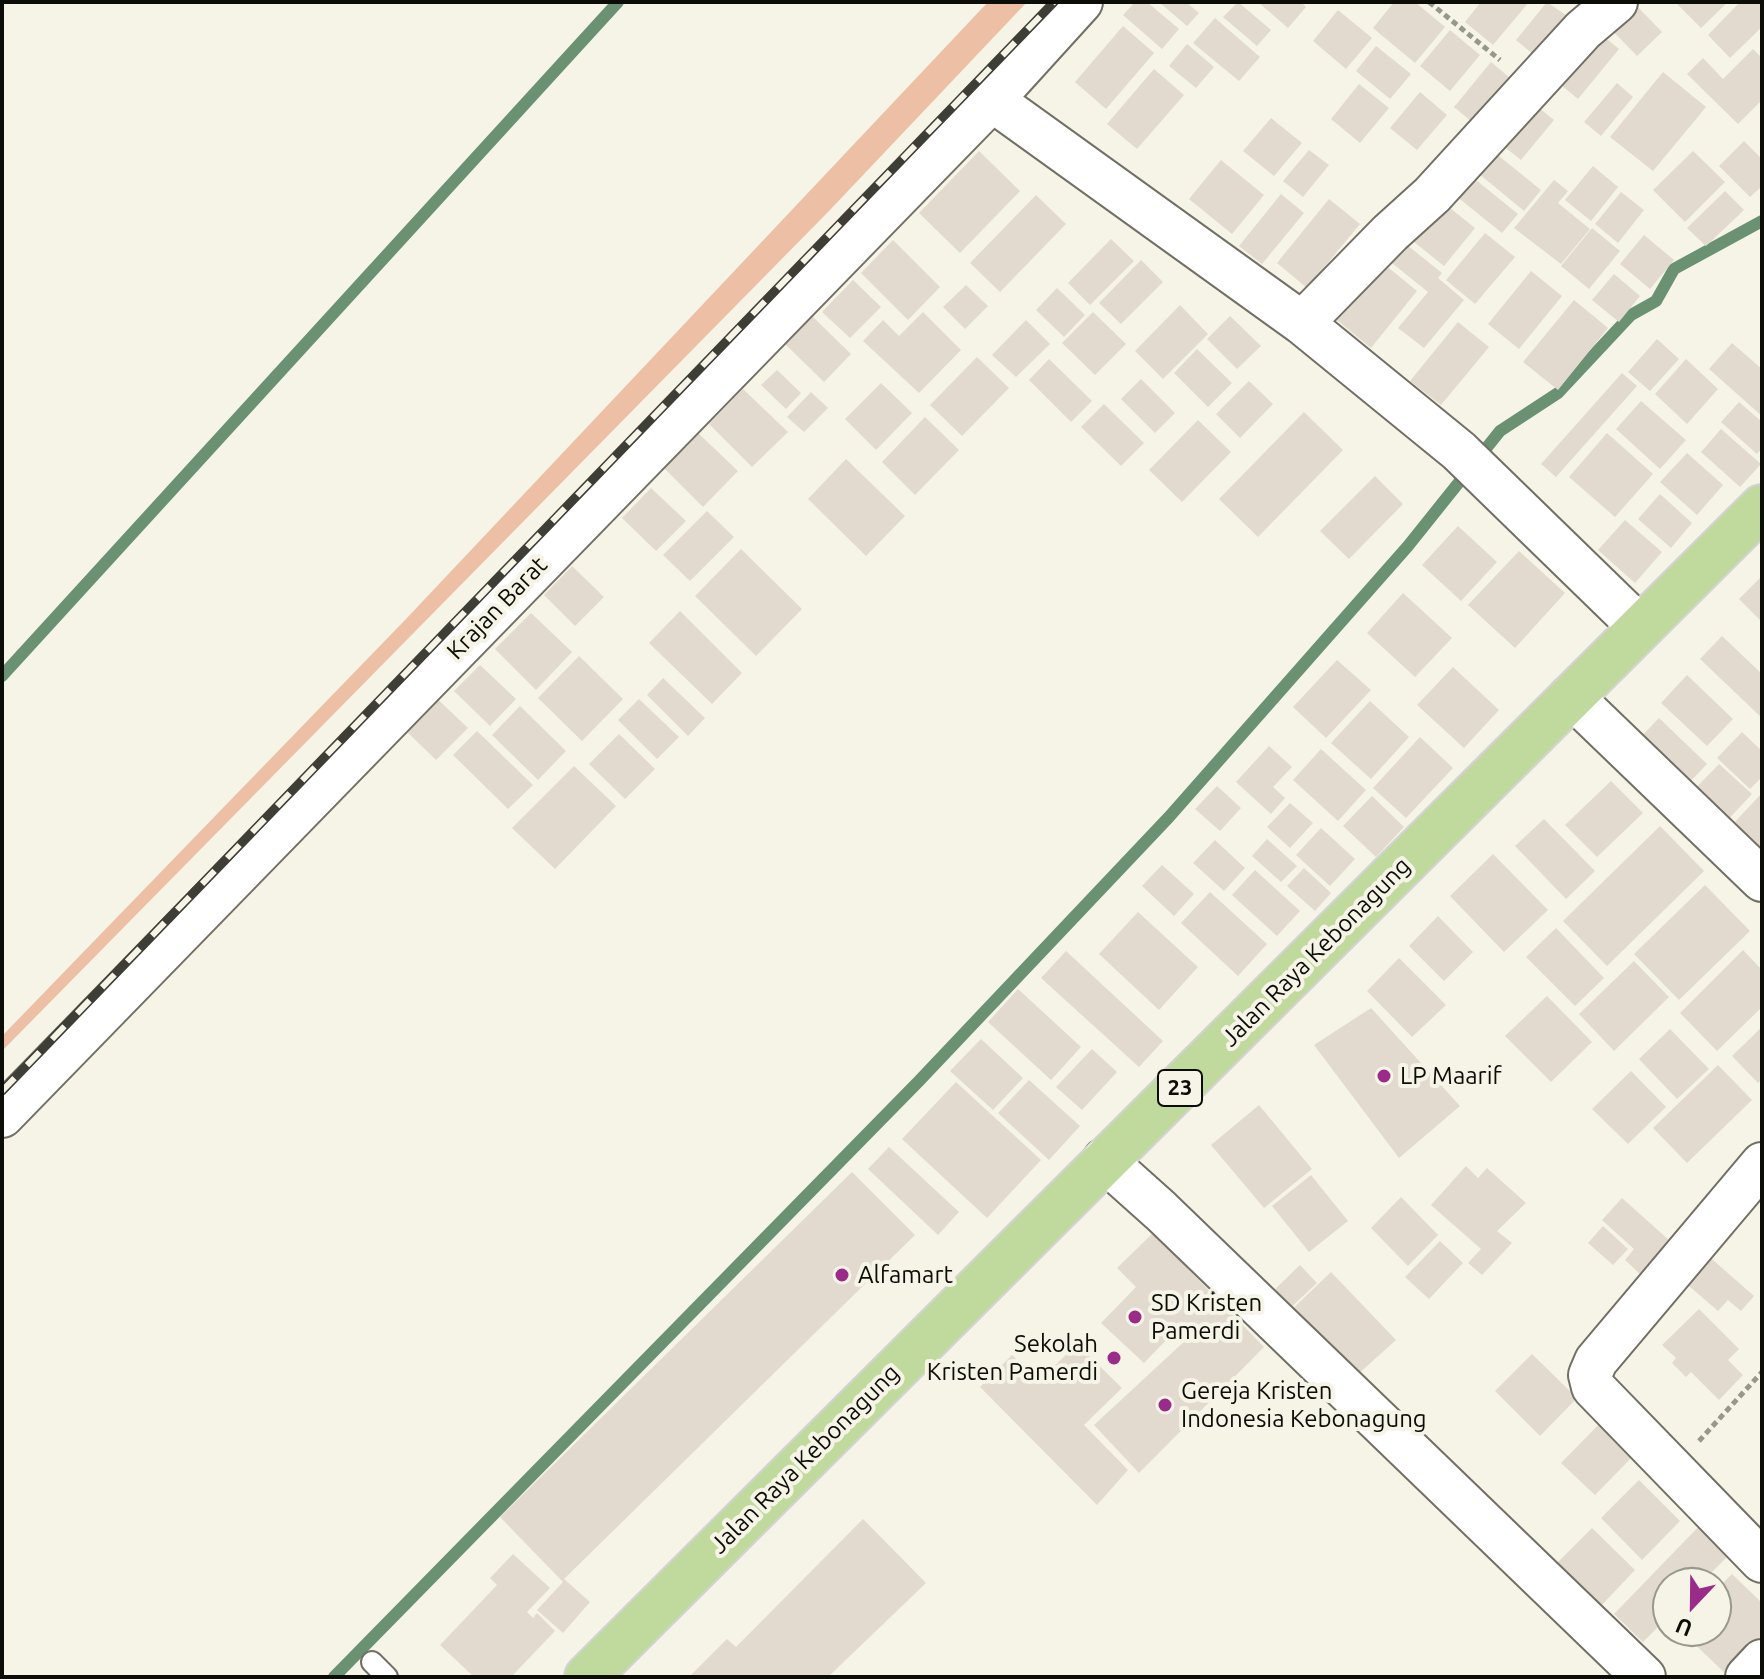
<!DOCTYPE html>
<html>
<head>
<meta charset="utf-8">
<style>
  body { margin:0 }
  #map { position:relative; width:1764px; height:1679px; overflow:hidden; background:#f5f4e6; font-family:Ubuntu,sans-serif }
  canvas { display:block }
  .frame { position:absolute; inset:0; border:4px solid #0d0d08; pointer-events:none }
  .north { position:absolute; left:1652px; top:1567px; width:80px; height:80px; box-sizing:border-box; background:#f5f4e6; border:2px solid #98988d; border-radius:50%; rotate:202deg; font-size:22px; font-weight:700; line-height:32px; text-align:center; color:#0d0d08 }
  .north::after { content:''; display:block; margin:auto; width:28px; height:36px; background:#9a2b89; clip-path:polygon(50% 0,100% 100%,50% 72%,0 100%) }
</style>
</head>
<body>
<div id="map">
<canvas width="1764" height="1679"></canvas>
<div class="frame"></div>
<div class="north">U</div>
</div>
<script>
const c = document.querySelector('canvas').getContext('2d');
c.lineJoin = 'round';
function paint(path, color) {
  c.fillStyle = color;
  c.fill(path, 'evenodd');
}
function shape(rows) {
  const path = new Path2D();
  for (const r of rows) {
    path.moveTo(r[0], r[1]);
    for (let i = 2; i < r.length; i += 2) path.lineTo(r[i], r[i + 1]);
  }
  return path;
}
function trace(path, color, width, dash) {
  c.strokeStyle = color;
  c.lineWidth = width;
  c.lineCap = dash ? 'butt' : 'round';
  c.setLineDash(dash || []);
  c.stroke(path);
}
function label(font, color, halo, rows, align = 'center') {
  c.font = font + ' Ubuntu,sans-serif';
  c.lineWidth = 8;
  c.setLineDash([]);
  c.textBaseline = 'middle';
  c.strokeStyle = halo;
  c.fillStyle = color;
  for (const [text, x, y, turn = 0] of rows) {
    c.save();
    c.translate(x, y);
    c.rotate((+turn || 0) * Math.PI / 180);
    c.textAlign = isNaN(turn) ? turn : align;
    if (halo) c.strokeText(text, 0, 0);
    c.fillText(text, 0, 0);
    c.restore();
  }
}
const green = shape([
  [988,2,1027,2,829,211,2,1051,2,1036,406,619]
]);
const stream = shape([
  [2,676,618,2],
  [334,1677,919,1081,1169,817,1408,546,1500,431,1558,393,1631,315,1656,301,1674,269,1762,221]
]);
const building = shape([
  [1135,2,1147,2,1179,29,1162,49,1123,15],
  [1159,2,1186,2,1199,13,1187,26],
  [1238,2,1271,30,1257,46,1223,17],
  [1258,2,1301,2,1306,7,1288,28],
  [1394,2,1415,2,1445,27,1415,63,1373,28],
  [1481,2,1529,2,1493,45,1465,22],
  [1547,2,1573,20,1540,60,1516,40],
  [1675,2,1728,2,1701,28],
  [1740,2,1762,2,1762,27,1730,58,1708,35],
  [1634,3,1662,32,1637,56,1609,27],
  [1338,10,1372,38,1346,69,1313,41],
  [1215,18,1260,57,1239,81,1193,43],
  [1123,26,1154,53,1106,109,1075,82],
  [1591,26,1619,49,1578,99,1550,76],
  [1450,30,1480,55,1450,91,1420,66],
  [1187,44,1214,67,1196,88,1169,66],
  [1376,46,1411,74,1390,99,1356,71],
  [1753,49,1762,58,1762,100,1738,124,1687,74,1703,58,1723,79],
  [1491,62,1521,87,1484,132,1454,107],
  [1154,69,1184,95,1137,149,1107,124],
  [1663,72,1706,107,1653,171,1610,137],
  [1617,83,1633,97,1601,136,1584,122],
  [1359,84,1389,108,1360,143,1331,119],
  [1420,92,1447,115,1417,150,1390,128],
  [1529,100,1554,120,1521,160,1496,140],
  [1271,118,1302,143,1274,176,1243,151],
  [1744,141,1762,159,1762,186,1750,197,1719,166],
  [1489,148,1541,190,1524,211,1472,168],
  [1309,150,1329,165,1303,197,1283,181],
  [979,151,1020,191,960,253,919,213],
  [1693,151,1725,182,1685,222,1653,190],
  [1221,160,1264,195,1232,234,1189,199],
  [1593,166,1618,187,1591,221,1565,200],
  [1471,176,1518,214,1502,233,1456,196],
  [1554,180,1568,191,1558,203,1590,229,1561,264,1514,228],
  [1725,191,1744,210,1706,246,1687,228],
  [1621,192,1644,210,1618,243,1595,224],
  [1281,194,1304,213,1262,264,1239,246],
  [1036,195,1066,224,1000,292,970,263],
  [1329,199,1360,224,1307,288,1277,263],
  [1445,204,1475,228,1444,266,1414,242],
  [1592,228,1620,251,1589,289,1561,266],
  [1392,233,1442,273,1438,278,1464,300,1424,348,1398,328,1428,292,1377,251],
  [1485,233,1515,257,1475,304,1446,280],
  [1644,235,1674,260,1650,289,1620,264],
  [1111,239,1134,261,1090,305,1068,283],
  [893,240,940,287,908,320,861,273],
  [1378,259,1417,291,1371,348,1332,316],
  [1141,260,1163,282,1121,324,1099,303],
  [1531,271,1562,296,1519,349,1488,324],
  [1614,274,1640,296,1619,322,1592,300],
  [853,280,881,307,850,338,822,312],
  [966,285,988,306,965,329,943,307],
  [1057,288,1085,315,1064,337,1036,310],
  [1574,300,1608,328,1558,390,1523,362],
  [1180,305,1208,334,1163,379,1135,351],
  [923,312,961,350,919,393,863,341,883,320,899,336],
  [1093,312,1126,344,1095,375,1062,343],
  [811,315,851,354,824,382,784,343],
  [1230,316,1261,346,1237,369,1207,339],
  [1026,320,1050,344,1016,377,992,355],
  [1458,322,1489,347,1441,405,1410,381],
  [1657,339,1679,359,1650,391,1628,372],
  [1732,343,1762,369,1762,416,1709,369],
  [1197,349,1232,383,1208,407,1174,373],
  [977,357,1009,388,962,436,930,405],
  [1049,359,1092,401,1071,422,1029,380],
  [1686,359,1718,389,1687,424,1655,394],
  [777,370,801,393,786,409,761,385],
  [1622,373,1637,386,1556,477,1541,464],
  [1141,379,1175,413,1155,433,1121,399],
  [1249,381,1273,404,1240,438,1216,414],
  [881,383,912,413,876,450,845,419],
  [743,389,788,432,752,467,709,424],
  [811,392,828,408,804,432,787,417],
  [1641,401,1686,440,1660,469,1616,429],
  [1739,402,1762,422,1762,448,1757,454,1721,422],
  [1104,404,1144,443,1121,466,1081,427],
  [1304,412,1343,450,1258,537,1219,499],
  [925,417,959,450,915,495,882,462],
  [1198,420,1231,452,1182,502,1149,470],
  [1721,429,1761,464,1740,487,1701,452],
  [696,431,738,471,703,507,662,466],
  [1607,433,1653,474,1615,517,1569,477],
  [1687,453,1723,485,1697,515,1660,482],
  [846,459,905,516,866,556,808,499],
  [1375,476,1403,504,1349,559,1320,531],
  [651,488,686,521,656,551,622,518],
  [1660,494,1692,523,1671,548,1638,519],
  [707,511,734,537,690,581,663,555],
  [1625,520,1662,552,1635,583,1598,550],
  [1458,526,1497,562,1461,601,1422,565],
  [741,549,802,609,756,656,695,596],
  [1519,551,1565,593,1515,648,1468,605],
  [572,566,604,597,575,626,544,595],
  [1762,576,1762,622,1739,599],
  [1403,593,1452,638,1415,677,1367,633],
  [680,611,742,673,712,704,649,643],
  [531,613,572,652,536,690,495,649],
  [1722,636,1762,674,1762,718,1700,659],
  [579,656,623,699,582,741,538,698],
  [1337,660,1371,690,1326,738,1293,707],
  [480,665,516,699,490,726,454,691],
  [1453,667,1499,710,1464,748,1417,705],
  [1687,675,1733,719,1707,746,1661,703],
  [663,678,705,718,688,736,647,695],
  [430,692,468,728,436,760,399,724],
  [639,699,679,737,657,759,618,720],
  [1370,701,1409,737,1371,779,1331,743],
  [520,706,566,751,538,780,492,735],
  [1659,718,1707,764,1685,787,1637,741],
  [477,731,533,785,508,809,453,755],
  [1742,732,1762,751,1762,777,1750,789,1717,758],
  [619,734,655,769,625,799,589,764],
  [1420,737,1453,768,1406,818,1373,788],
  [1269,746,1292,767,1273,787,1285,798,1271,814,1236,782],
  [1321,749,1366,790,1338,821,1293,780],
  [1719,764,1752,794,1725,823,1692,792],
  [574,766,616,806,555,869,512,828],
  [1611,781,1643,813,1597,857,1565,825],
  [1217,786,1241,808,1220,831,1195,809],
  [1762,793,1762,852,1732,825],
  [1372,796,1404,827,1376,857,1343,826],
  [1290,803,1313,823,1290,848,1267,827],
  [1544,819,1595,871,1566,899,1515,846],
  [1660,826,1704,871,1607,966,1563,921],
  [1321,828,1355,859,1330,886,1296,855],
  [1267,839,1297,866,1281,882,1252,856],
  [1215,840,1245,868,1224,891,1193,863],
  [1493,854,1548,910,1504,952,1450,896],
  [1162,865,1194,894,1174,916,1142,886],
  [1304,868,1331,893,1315,911,1287,886],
  [1255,870,1300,911,1277,936,1232,895],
  [1705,885,1750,931,1679,1000,1634,954],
  [1210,892,1267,944,1238,976,1181,923],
  [1138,912,1198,967,1159,1010,1099,954],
  [1438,916,1473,952,1444,981,1409,946],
  [1556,928,1604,978,1575,1006,1526,957],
  [1743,950,1762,970,1762,1007,1717,1051,1680,1013],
  [1066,951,1163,1041,1139,1067,1041,978],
  [1399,958,1446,1005,1412,1037,1367,991],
  [1634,961,1669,997,1614,1051,1579,1014],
  [1018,989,1081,1047,1051,1080,988,1022],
  [1547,996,1592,1042,1551,1082,1505,1036],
  [1371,1008,1460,1106,1399,1158,1314,1045],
  [1762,1027,1762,1079,1758,1083,1732,1056],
  [1670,1029,1709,1069,1677,1099,1639,1059],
  [981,1039,1023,1078,993,1110,950,1071],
  [1092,1049,1117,1072,1082,1110,1056,1087],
  [1718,1065,1752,1100,1687,1163,1653,1128],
  [1631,1071,1666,1107,1628,1144,1592,1109],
  [1029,1080,1080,1126,1049,1160,998,1113],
  [956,1082,1041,1160,987,1218,902,1139],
  [1259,1105,1312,1169,1264,1208,1211,1145],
  [889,1147,959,1212,938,1235,868,1169],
  [1466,1166,1478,1178,1487,1168,1526,1203,1497,1231,1512,1243,1482,1275,1468,1263,1481,1249,1431,1205],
  [852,1172,915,1235,564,1579,590,1602,563,1633,537,1610,563,1582,500,1517],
  [1311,1175,1348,1221,1309,1252,1272,1206],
  [1401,1197,1438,1235,1408,1266,1371,1228],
  [1622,1198,1670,1241,1640,1274,1625,1260,1634,1249,1602,1220],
  [1603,1226,1628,1249,1613,1265,1588,1243],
  [1153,1233,1264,1347,1139,1473,1094,1425,1187,1339,1177,1329,1144,1363,1101,1323,1136,1287,1117,1268],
  [1440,1241,1463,1263,1429,1299,1405,1277],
  [1705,1253,1754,1296,1741,1311,1728,1300,1718,1311,1682,1280],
  [1300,1265,1317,1283,1286,1312,1269,1295],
  [1331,1272,1396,1340,1357,1375,1285,1316],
  [1699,1309,1739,1349,1728,1360,1743,1375,1719,1400,1691,1372,1686,1377,1672,1363,1676,1358,1662,1345],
  [1077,1344,1122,1388,1084,1425,1128,1470,1097,1505,980,1387,1012,1355,1039,1381],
  [1532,1354,1577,1398,1540,1436,1495,1391],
  [1609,1414,1642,1447,1595,1495,1561,1463],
  [1639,1480,1680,1521,1642,1560,1601,1518],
  [863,1519,926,1583,828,1677,689,1677,727,1639,736,1647],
  [1705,1520,1735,1549,1701,1583,1668,1583,1668,1617,1643,1642,1614,1614],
  [1592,1528,1635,1570,1597,1610,1553,1567],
  [513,1554,550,1588,527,1612,533,1618,537,1613,555,1631,511,1677,474,1677,440,1645,497,1585,490,1578],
  [1732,1574,1762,1603,1762,1644,1729,1677,1681,1631,1716,1631,1716,1590]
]);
const path = shape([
  [1429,2,1500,60],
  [1699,1441,1762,1372]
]);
const service = shape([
  [372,1662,387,1677]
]);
const minor = shape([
  [992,100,1302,323,1459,451,1640,627],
  [1302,323,1390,233,1432,195,1583,30,1616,2],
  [1571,696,1762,880],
  [2,1116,992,100,1081,2],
  [1104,1160,1161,1211,1644,1677],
  [1762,1164,1596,1361,1590,1375,1593,1387,1762,1561],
  [1747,1677,1762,1661]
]);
const trunk = shape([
  [587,1677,1762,507]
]);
const rail = shape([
  [2,1091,1054,2]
]);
const markers = [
  [1384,1076,8,"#9a2b89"],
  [842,1275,8,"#9a2b89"],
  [1135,1317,8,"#9a2b89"],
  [1114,1358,8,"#9a2b89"],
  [1165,1405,8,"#9a2b89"]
];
const shields = [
  [1180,1088,44]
];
const shieldNames = [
  ["23",1180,1088]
];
const streetNames = [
  ["Krajan Barat",497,608,-46],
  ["Jalan Raya Kebonagung",1316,952,-45],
  ["Jalan Raya Kebonagung",805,1459,-45]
];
const poiNames = [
  ["LP Maarif",1400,1076],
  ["Alfamart",858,1275],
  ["SD Kristen",1151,1303],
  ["Pamerdi",1151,1331],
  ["Sekolah",1098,1344,"right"],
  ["Kristen Pamerdi",1098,1372,"right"],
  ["Gereja Kristen",1181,1391],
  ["Indonesia Kebonagung",1181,1419]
];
paint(green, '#edbfa5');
trace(stream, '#699172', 12);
paint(building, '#e2dacf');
trace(service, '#727065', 24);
trace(minor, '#727065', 46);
trace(trunk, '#d3d3d3', 48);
trace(path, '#98978d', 5, [6, 4]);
trace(service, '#fff', 20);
trace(minor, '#fff', 42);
trace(trunk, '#c0da9e', 44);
trace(rail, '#3e3e37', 9);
trace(rail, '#f5f4e6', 6, [18]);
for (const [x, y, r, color] of markers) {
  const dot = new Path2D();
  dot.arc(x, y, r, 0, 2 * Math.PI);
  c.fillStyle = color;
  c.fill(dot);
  trace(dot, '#f5f4e6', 3);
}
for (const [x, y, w] of shields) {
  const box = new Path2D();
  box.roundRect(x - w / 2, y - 18, w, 36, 6);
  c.fillStyle = '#f5f4e6';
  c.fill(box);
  trace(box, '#0d0d08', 2);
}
label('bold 22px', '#0d0d08', null, shieldNames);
label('24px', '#0d0d08', '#f5f4e6', streetNames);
label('24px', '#0d0d08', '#f5f4e6', poiNames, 'left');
</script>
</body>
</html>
